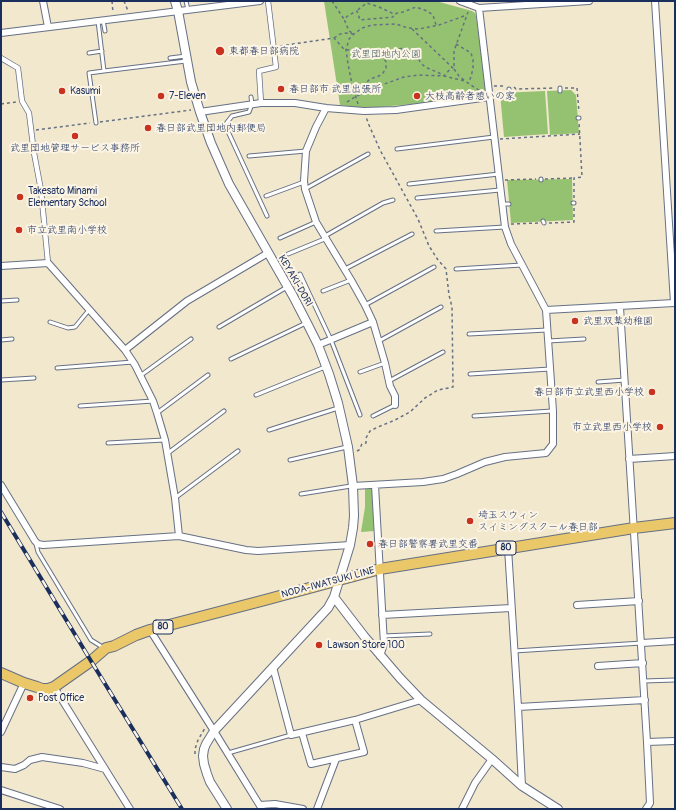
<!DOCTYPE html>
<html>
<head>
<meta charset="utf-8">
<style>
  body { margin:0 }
  #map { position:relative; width:676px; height:810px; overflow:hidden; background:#f1e8cd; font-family:Pangolin,sans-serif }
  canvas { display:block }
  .frame { position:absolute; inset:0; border:2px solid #1b2f5e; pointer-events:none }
</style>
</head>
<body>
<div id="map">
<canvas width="676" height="810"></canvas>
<div class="frame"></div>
</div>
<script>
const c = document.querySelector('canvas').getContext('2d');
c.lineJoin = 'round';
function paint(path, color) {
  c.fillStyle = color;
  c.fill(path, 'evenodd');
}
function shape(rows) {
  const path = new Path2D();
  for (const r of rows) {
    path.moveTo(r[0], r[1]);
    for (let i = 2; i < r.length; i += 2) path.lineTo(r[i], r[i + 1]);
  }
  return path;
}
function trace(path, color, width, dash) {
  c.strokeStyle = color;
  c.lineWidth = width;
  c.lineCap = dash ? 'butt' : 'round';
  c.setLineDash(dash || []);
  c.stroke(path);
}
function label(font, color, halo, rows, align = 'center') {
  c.font = font + ' Pangolin,"Klee One",sans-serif';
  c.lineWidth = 4;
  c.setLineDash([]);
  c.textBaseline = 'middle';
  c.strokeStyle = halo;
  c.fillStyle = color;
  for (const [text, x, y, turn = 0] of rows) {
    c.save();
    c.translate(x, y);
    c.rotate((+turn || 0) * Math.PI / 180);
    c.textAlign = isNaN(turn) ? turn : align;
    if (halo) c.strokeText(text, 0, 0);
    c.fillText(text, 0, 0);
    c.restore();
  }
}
const green = shape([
  [324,1,436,1,472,11,475,13,476,16,486,89,485,92,481,95,434,102,380,107,362,108,340,105],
  [571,90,576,95,579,133,550,135,547,91],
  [545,91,548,134,504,137,500,93],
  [572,179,573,220,511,223,507,180],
  [365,489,372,489,374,531,361,532,365,507]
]);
const path = shape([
  [112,1,113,13],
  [124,1,128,11],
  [332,1,344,19,349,15,357,11,360,20,393,17,394,14,403,12,416,7,427,11,433,15,436,25],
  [358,10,360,8,367,3,379,7,394,14],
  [412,29,454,69],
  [334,38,340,34,346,33,354,34,349,31,344,19],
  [456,44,471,53,473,60,473,68,471,77,468,83],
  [280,46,334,38,343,48,346,50,360,49,378,53,383,56,386,62,386,68,383,73,379,76,370,79,359,90,354,92],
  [383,56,396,49,406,48,412,52,417,57,421,63,425,67,439,73,444,76,452,67],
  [464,80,459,76,454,69,454,51,468,12],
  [494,86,504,86],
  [514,87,516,89,555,88],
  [565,88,577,88,579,112],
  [347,102,355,97,376,87,404,77,419,75,444,76,465,81,480,91],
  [1,104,16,102],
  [358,104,352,84,348,64,346,50,349,39,354,34,362,28,372,25,396,24,408,28,419,29,439,25,467,15],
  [100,122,191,110],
  [36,130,90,123],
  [500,139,580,134],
  [545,179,574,178],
  [505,180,536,179],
  [574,198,574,178,582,177,579,122],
  [549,223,574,222,574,207],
  [511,224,539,223],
  [357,451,359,450,362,444,366,443,366,438,370,431,378,427,395,420,410,412,425,398,438,390,453,387,452,307,449,295,446,269,438,260,429,246,418,219,380,150,369,125,366,117],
  [195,754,195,749,198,740,205,728]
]);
const service = shape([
  [186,1,188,10],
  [103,20,105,31],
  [89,53,102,51],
  [170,58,186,56],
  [104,71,186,61],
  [509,89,509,92],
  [560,91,560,88],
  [251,97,252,104,249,112,232,116,225,125,267,216],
  [578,118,579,118],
  [96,123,89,73,104,71,98,21],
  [397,149,494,137],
  [249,156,306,151],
  [541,179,541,180],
  [409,184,499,174],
  [305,189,368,154],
  [266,196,304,182],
  [417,198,500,190],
  [573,203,574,203],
  [502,204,509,204],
  [543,221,544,223],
  [436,231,505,227],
  [325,236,383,203,393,200],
  [280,238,316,222],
  [288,254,327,238],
  [345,269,412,234],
  [456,269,522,265],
  [300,274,331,340,360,415],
  [323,291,351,280],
  [1,301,17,300],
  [365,305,434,267],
  [50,322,68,328,75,327,89,310],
  [219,327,287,287],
  [469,334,547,330],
  [1,340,12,339],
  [379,341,441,307],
  [548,341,584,339],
  [231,359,306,323],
  [57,368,133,362],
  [360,372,385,363],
  [470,374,550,369],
  [140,376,191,339],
  [1,380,34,378],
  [389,381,443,352],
  [598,382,625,380],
  [256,395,325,367],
  [80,406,153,401],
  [157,413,208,375],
  [373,416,395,405],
  [474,416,552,411],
  [269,430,338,408],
  [108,443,164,440],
  [168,453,224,411],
  [290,460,347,447],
  [301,494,351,486],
  [175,498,238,451],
  [36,544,38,552,91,640,104,648],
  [383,636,430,634],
  [514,651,642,643],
  [644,681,675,680],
  [228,753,291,735]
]);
const pedestrian = shape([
  [1,58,18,68,22,101,29,113,34,153,41,190,48,263],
  [261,103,259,71,276,67,268,1]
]);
const minor = shape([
  [43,1,48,27],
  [460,1,479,8,589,1],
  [1,33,260,1],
  [326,108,316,127,306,151,304,181,305,189,316,222,351,280,365,305,373,322,385,363,390,386,395,396,395,405],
  [200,112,261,103,295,103,326,108,364,111,396,110,489,97],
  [1,266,48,263,125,350,135,365,153,401,157,413,165,440,175,498,179,536],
  [620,307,647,742,650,803,646,809],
  [546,310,674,303,655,1],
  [318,345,373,322],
  [125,350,187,301,268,253],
  [629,459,675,456],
  [1,485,35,541,38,544,43,545,179,536,246,550,258,551,350,545],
  [375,485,384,644,380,656],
  [353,486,423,482,443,479,457,474,485,462,505,457,546,453,553,444,553,411,546,310,511,244,505,227,479,8],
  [508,548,518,707,522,786],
  [577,605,639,601],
  [382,615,511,608],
  [150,630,214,731,262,809],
  [642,643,675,641],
  [598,666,643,663],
  [273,667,291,735,355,720,421,700],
  [54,687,130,809],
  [518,707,645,700],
  [1,732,24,683],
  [302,733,311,764,364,752,355,720],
  [647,742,675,741],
  [1,767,15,769,24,765,30,760,42,757,83,763,105,769],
  [1,790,60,809],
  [260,805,275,804,303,809],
  [317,809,336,759],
  [462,809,475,783,492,759]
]);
const tertiary = shape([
  [175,1,178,11,191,82,200,112,211,143,229,184,293,296,307,323,318,345,329,374,338,403,348,447,353,486,354,516,353,528,350,545,334,597,328,608,214,731,206,744,204,749,203,756,204,764,207,774,210,782,227,809],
  [334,597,364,636,400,678,421,700,492,759,522,786,558,809]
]);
const primary = shape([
  [1,673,24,683,37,687,42,689,48,689,54,687,64,680,91,661,106,648,114,646,136,635,150,630,265,600,339,580,380,569,634,528,675,523]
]);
const rail = shape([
  [1,512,91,661,182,809]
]);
const markers = [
  [220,51,5,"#c8321e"],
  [281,89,4,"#c8321e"],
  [62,91,4,"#c8321e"],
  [161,96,4,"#c8321e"],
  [417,96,4,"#c8321e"],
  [148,128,4,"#c8321e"],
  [75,136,4,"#c8321e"],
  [20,197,4,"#c8321e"],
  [19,230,4,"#c8321e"],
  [575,321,4,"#c8321e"],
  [652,392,4,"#c8321e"],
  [660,427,4,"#c8321e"],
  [470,521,4,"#c8321e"],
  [370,544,4,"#c8321e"],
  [319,645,4,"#c8321e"],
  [30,698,4,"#c8321e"]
];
const shields = [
  [506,548,20],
  [163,627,20]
];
const shieldNames = [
  ["80",506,548],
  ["80",163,627]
];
const poiNames = [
  ["東都春日部病院",229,51],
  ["春日部市 武里出張所",289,89],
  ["Kasumi",70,91],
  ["7-Eleven",169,96],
  ["大枝高齢者憩いの家",425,96],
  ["春日部武里団地内郵便局",156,128],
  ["武里団地管理サービス事務所",75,148,"center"],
  ["Takesato Minami",28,191],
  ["Elementary School",28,203],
  ["市立武里南小学校",27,230],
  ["武里双葉幼稚園",583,321],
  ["春日部市立武里西小学校",644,392,"right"],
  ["市立武里西小学校",652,427,"right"],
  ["埼玉スウィン",478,515],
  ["スイミングスクール春日部",478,527],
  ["春日部警察署武里交番",378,544],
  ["Lawson Store 100",327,645],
  ["Post Office",38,698]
];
const parkNames = [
  ["武里団地内公園",386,54]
];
const streetNames = [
  ["KEYAKI-DORI",295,281,60],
  ["NODA-IWATSUKI LINE",328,583,-15]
];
paint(green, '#94c270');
trace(service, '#667085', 5);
trace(pedestrian, '#667085', 6);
trace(minor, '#667085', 8);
trace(tertiary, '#667085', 10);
trace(primary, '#667085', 12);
trace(path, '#667085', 1.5, [3, 3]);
trace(service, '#fff', 3);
trace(pedestrian, '#fff', 4.5);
trace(minor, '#fff', 6);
trace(tertiary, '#fff', 8);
trace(primary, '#eac769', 10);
trace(rail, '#1b2f5e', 4);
trace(rail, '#fcf5e5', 2.5, [8]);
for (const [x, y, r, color] of markers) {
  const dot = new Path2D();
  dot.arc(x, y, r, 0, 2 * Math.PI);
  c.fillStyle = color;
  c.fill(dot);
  trace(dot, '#fcf5e5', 1.5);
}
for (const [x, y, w] of shields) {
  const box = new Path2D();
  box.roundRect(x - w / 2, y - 7, w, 14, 3);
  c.fillStyle = '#fcf5e5';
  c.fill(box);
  trace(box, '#1b2f5e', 1);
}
label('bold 9px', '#1b2f5e', null, shieldNames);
label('10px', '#1b2f5e', '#fcf5e5', poiNames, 'left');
label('10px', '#3f5b63', '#fcf5e5', parkNames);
label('10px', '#1b2f5e', '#fcf5e5', streetNames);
</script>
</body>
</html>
